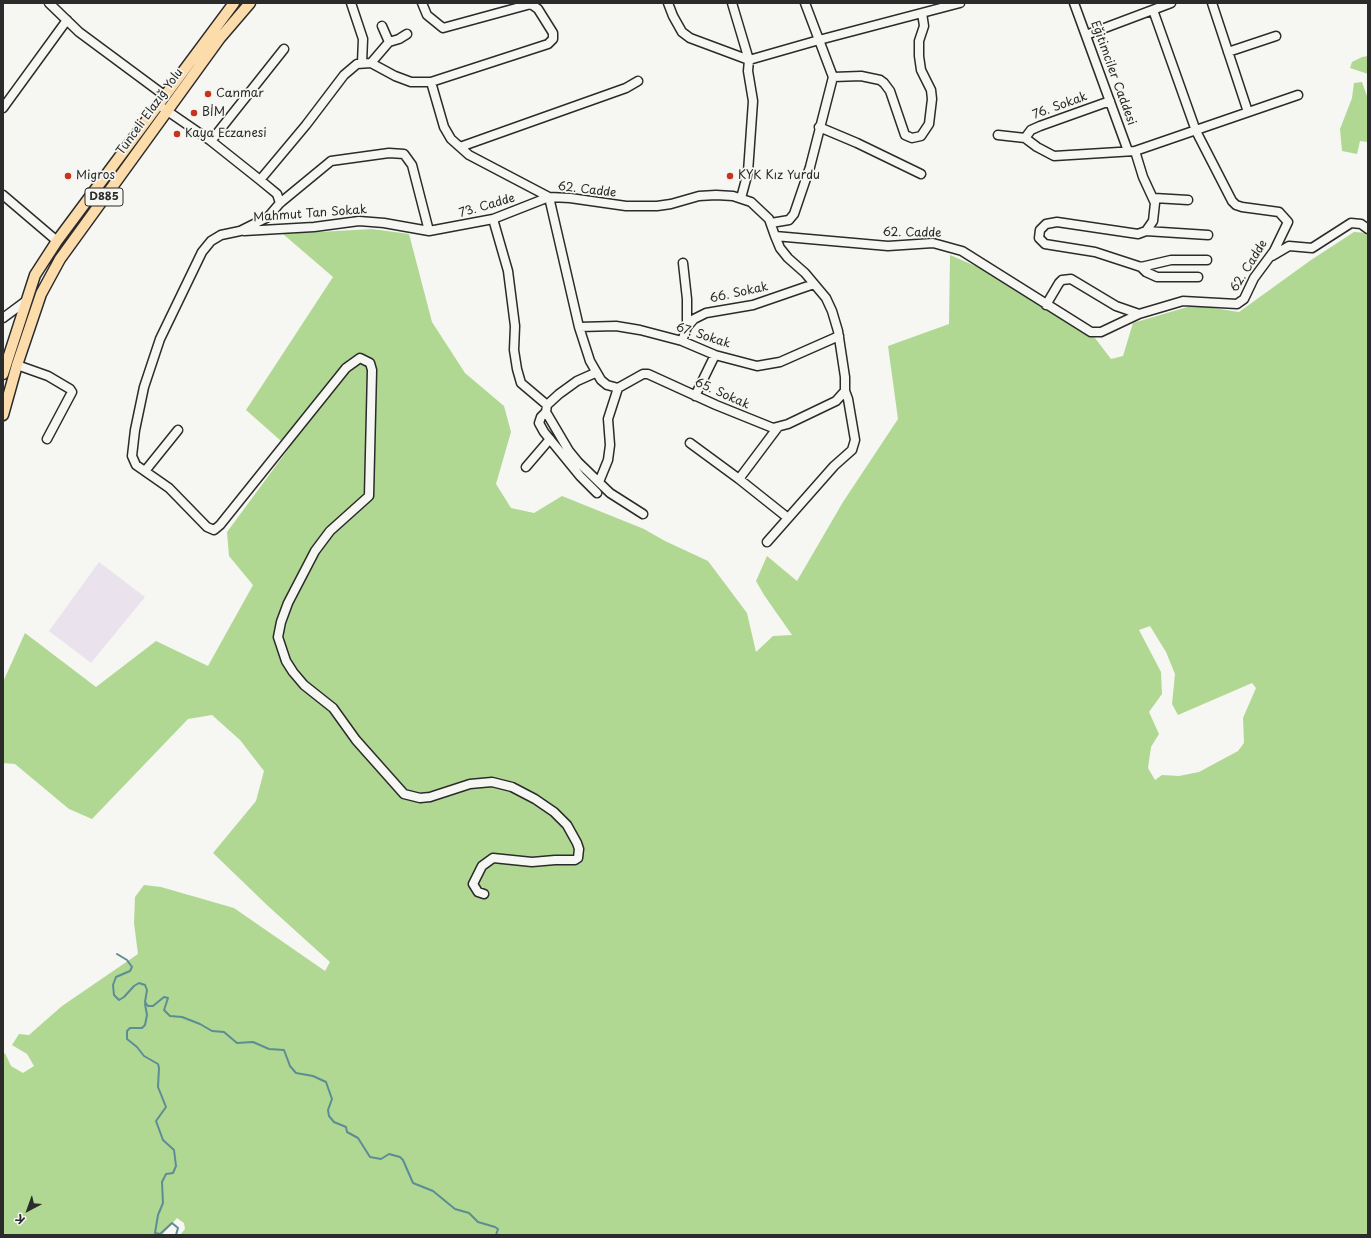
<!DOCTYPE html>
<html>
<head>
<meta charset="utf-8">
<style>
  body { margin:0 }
  #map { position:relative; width:1371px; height:1238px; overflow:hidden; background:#f6f6f2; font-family:"Playpen Sans",sans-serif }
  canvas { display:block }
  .frame { position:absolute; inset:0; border:4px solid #2b2b2b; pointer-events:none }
  .north { position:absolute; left:8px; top:1190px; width:40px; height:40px; -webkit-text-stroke:3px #f6f6f2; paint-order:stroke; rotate:221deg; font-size:11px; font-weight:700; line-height:16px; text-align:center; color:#2b2b2b }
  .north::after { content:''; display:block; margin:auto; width:14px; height:18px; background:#2b2b2b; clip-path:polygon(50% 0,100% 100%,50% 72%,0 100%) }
</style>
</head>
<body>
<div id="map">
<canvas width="1371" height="1238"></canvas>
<div class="frame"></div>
<div class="north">K</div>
</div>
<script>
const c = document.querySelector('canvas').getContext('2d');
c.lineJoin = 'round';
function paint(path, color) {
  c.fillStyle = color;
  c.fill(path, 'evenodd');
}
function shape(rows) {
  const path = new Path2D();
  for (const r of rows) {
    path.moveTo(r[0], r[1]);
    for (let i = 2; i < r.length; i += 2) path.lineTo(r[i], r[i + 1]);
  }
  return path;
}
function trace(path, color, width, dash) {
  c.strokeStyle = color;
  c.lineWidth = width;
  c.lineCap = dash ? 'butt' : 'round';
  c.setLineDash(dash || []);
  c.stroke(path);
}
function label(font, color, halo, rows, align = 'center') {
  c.font = font + ' "Playpen Sans",sans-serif';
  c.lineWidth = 3.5;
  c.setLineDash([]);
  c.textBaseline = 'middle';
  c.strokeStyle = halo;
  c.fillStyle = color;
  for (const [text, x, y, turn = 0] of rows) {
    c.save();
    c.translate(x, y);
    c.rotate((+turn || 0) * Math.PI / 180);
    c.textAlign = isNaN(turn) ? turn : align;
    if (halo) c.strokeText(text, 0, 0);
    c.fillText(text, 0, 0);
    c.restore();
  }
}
const built = shape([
  [99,562,145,597,91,663,49,631]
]);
const green = shape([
  [1368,56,1368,74,1350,68,1352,62,1362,57],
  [1362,82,1368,99,1368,142,1360,141,1357,154,1342,151,1340,129,1352,98,1354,83],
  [372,229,409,234,432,322,465,373,504,406,511,432,496,484,511,508,534,513,562,496,644,529,665,541,708,561,747,613,756,652,773,636,792,635,764,595,756,581,767,556,797,581,843,502,898,419,888,346,949,324,950,255,980,268,1095,338,1111,359,1123,356,1133,323,1194,305,1239,312,1311,260,1354,232,1368,233,1368,1235,180,1235,185,1229,184,1223,177,1218,162,1235,3,1235,3,1055,5,1053,11,1066,23,1073,34,1066,27,1054,12,1045,19,1034,29,1035,62,1006,138,954,134,923,135,897,144,885,161,887,234,908,325,971,330,962,268,906,213,853,256,801,264,771,240,740,212,715,188,719,92,819,69,809,15,764,3,763,3,682,25,633,96,687,156,641,208,666,253,585,229,556,227,532,289,448,246,410,333,277,283,234],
  [1150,626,1166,652,1175,674,1172,704,1178,715,1252,683,1256,688,1243,718,1244,743,1238,751,1199,772,1179,776,1162,775,1155,780,1148,768,1151,747,1159,734,1149,712,1162,694,1161,672,1139,630]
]);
const stream = shape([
  [117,954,127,960,132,967,130,971,116,977,113,985,114,995,119,1000,124,997,134,986,139,983,145,985,147,990,145,1002,148,1006,153,1006,164,997,168,998,164,1010,170,1016,182,1017,200,1024,212,1031,224,1032,237,1043,253,1042,269,1049,284,1050,290,1066,296,1073,313,1076,326,1082,332,1099,328,1110,329,1116,334,1122,346,1127,347,1132,358,1138,370,1157,381,1159,389,1154,400,1157,403,1160,413,1183,433,1191,455,1209,469,1213,478,1222,495,1227,498,1229,496,1235],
  [145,1004,147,1015,145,1025,142,1028,130,1028,127,1031,127,1039,137,1047,144,1056,158,1064,159,1068,158,1087,166,1107,156,1121,163,1140,174,1150,176,1166,173,1173,166,1174,162,1182,163,1203,158,1215,155,1233,160,1234,172,1223,178,1228,176,1235]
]);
const minor = shape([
  [49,3,79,32,164,95],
  [351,3,363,39,362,63],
  [668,3,673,16,682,32,690,38,749,60,819,40,960,3],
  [732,3,749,60,748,71,753,101,748,172,741,198],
  [1074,3,1128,151],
  [1212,3,1248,112],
  [382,26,389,42],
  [1086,35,1171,3],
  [1228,52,1276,36],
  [371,63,389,42,399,39,407,34],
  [833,77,861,76,880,80,884,83,890,91,905,135,912,138,921,136,929,124,932,99,931,90,921,70,919,56,919,41,924,26,922,13],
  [431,82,444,127,451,139,469,155,549,197],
  [3,108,67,20],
  [163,108,211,141,260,180,277,194,280,203],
  [819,127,857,143,921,174],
  [998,135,1025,138,1031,130,1040,126,1110,101],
  [1025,138,1037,147,1054,156,1135,151,1298,95],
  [211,141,284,49],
  [460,147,626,88,638,81],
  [1135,151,1143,177,1155,203,1153,221,1146,231,1138,234,1057,222,1046,224,1040,230,1039,238,1045,244,1051,245,1095,252,1141,267,1171,260,1207,260],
  [260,180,306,125,344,75,357,64,371,63,395,76,411,82,431,82,548,44,553,39,553,33,538,9,531,4,443,28,427,15,422,3],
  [3,195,57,241],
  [549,197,579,327,590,361,601,380,607,385,618,388,643,374,648,374,716,405,773,428,788,424,836,401,845,391,845,377,838,331,832,311,826,298,805,273,788,258,780,248,775,236],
  [1154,198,1188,200],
  [493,219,508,271,515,326,514,350,517,369,521,383,547,405],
  [771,223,789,220,794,214,810,167,833,77,805,3],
  [244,231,314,227,359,221,384,223,429,231,493,219,549,197,570,198,626,206,657,206,671,204,699,196,716,195,733,196,751,202,769,219,775,236,888,246,933,243,962,251,1091,332,1101,332,1139,314,1183,301,1237,304,1244,299,1254,278,1274,251,1288,222,1279,212,1242,207,1236,205,1232,201,1196,131,1153,10],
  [429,231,412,165,404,154,389,153,331,161,280,203,268,217,240,231,221,235,211,241,202,252,160,339,144,387,135,430,132,456,136,465,169,488,207,527,214,530,220,525,346,368,360,358,370,363,372,370,369,496,330,531,315,551,288,603,281,622,278,637,286,661,293,672,304,685,333,708,356,740,404,794,420,798,430,797,470,784,492,782,512,787,535,799,554,812,567,825,577,843,579,849,578,858,575,860,555,860,532,862,493,858,482,866,473,884,478,892,484,894],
  [1146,231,1208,235],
  [1272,256,1289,246,1312,248,1351,223,1361,224,1368,229],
  [683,263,687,299,687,327],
  [1141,267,1146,272,1157,277,1198,277],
  [1046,305,1059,283,1062,280,1071,279,1116,306,1139,314],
  [3,318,26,301],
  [579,327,616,326,640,330,682,341,715,355,757,366,780,362,839,336],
  [682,341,687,327,694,319,706,313,753,305,814,284],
  [17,365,48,376,70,389,72,392,47,439],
  [595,373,577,381,559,394,547,405,546,412,569,451,578,462,610,493,643,514],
  [695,396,715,355],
  [546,412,541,417,539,423,544,432,580,476,597,493],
  [690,443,739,479,788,518],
  [526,467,550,439],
  [145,471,178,430],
  [739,479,778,427],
  [599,482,608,460,610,445,608,419,618,388],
  [767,542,834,466,852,450,855,440,848,399,845,391]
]);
const major = shape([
  [3,374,35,275,57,241,234,3],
  [3,415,17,365,41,294,60,259,220,38,250,3]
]);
const markers = [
  [208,94,4,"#c8321e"],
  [194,113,4,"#c8321e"],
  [177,134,4,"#c8321e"],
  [68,176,4,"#c8321e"],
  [730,176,4,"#c8321e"]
];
const shields = [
  [104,197,38]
];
const shieldNames = [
  ["D885",104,197]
];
const streetNames = [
  ["Eğitimciler Caddesi",1113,73,70],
  ["76. Sokak",1060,106,-20],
  ["Tunceli Elazığ Yolu",150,112,-54],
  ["62. Cadde",587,190,7],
  ["73. Cadde",487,206,-16],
  ["Mahmut Tan Sokak",310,214,-4],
  ["62. Cadde",912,233,1],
  ["62. Cadde",1249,266,-58],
  ["66. Sokak",739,293,-12],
  ["67. Sokak",703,336,18],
  ["65. Sokak",722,394,24]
];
const poiNames = [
  ["Canmar",216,94],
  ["BİM",202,113],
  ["Kaya Eczanesi",185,134],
  ["Migros",76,176],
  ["KYK Kız Yurdu",738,176]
];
paint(built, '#eae2ed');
paint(green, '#b1d893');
trace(stream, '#5d8d94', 2);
trace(minor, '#2b2b2b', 11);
trace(major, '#2b2b2b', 13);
trace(minor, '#f6f6f2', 8);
trace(major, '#fddcac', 10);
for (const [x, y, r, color] of markers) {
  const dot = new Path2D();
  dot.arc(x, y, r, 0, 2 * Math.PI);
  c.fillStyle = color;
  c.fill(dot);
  trace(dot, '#f6f6f2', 1.5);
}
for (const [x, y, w] of shields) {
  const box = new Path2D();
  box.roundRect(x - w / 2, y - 9, w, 18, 3);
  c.fillStyle = '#f6f6f2';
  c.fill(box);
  trace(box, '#2b2b2b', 1);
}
label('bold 11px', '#2b2b2b', null, shieldNames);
label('12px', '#2b2b2b', '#f6f6f2', streetNames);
label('12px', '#2b2b2b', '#f6f6f2', poiNames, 'left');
</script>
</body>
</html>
